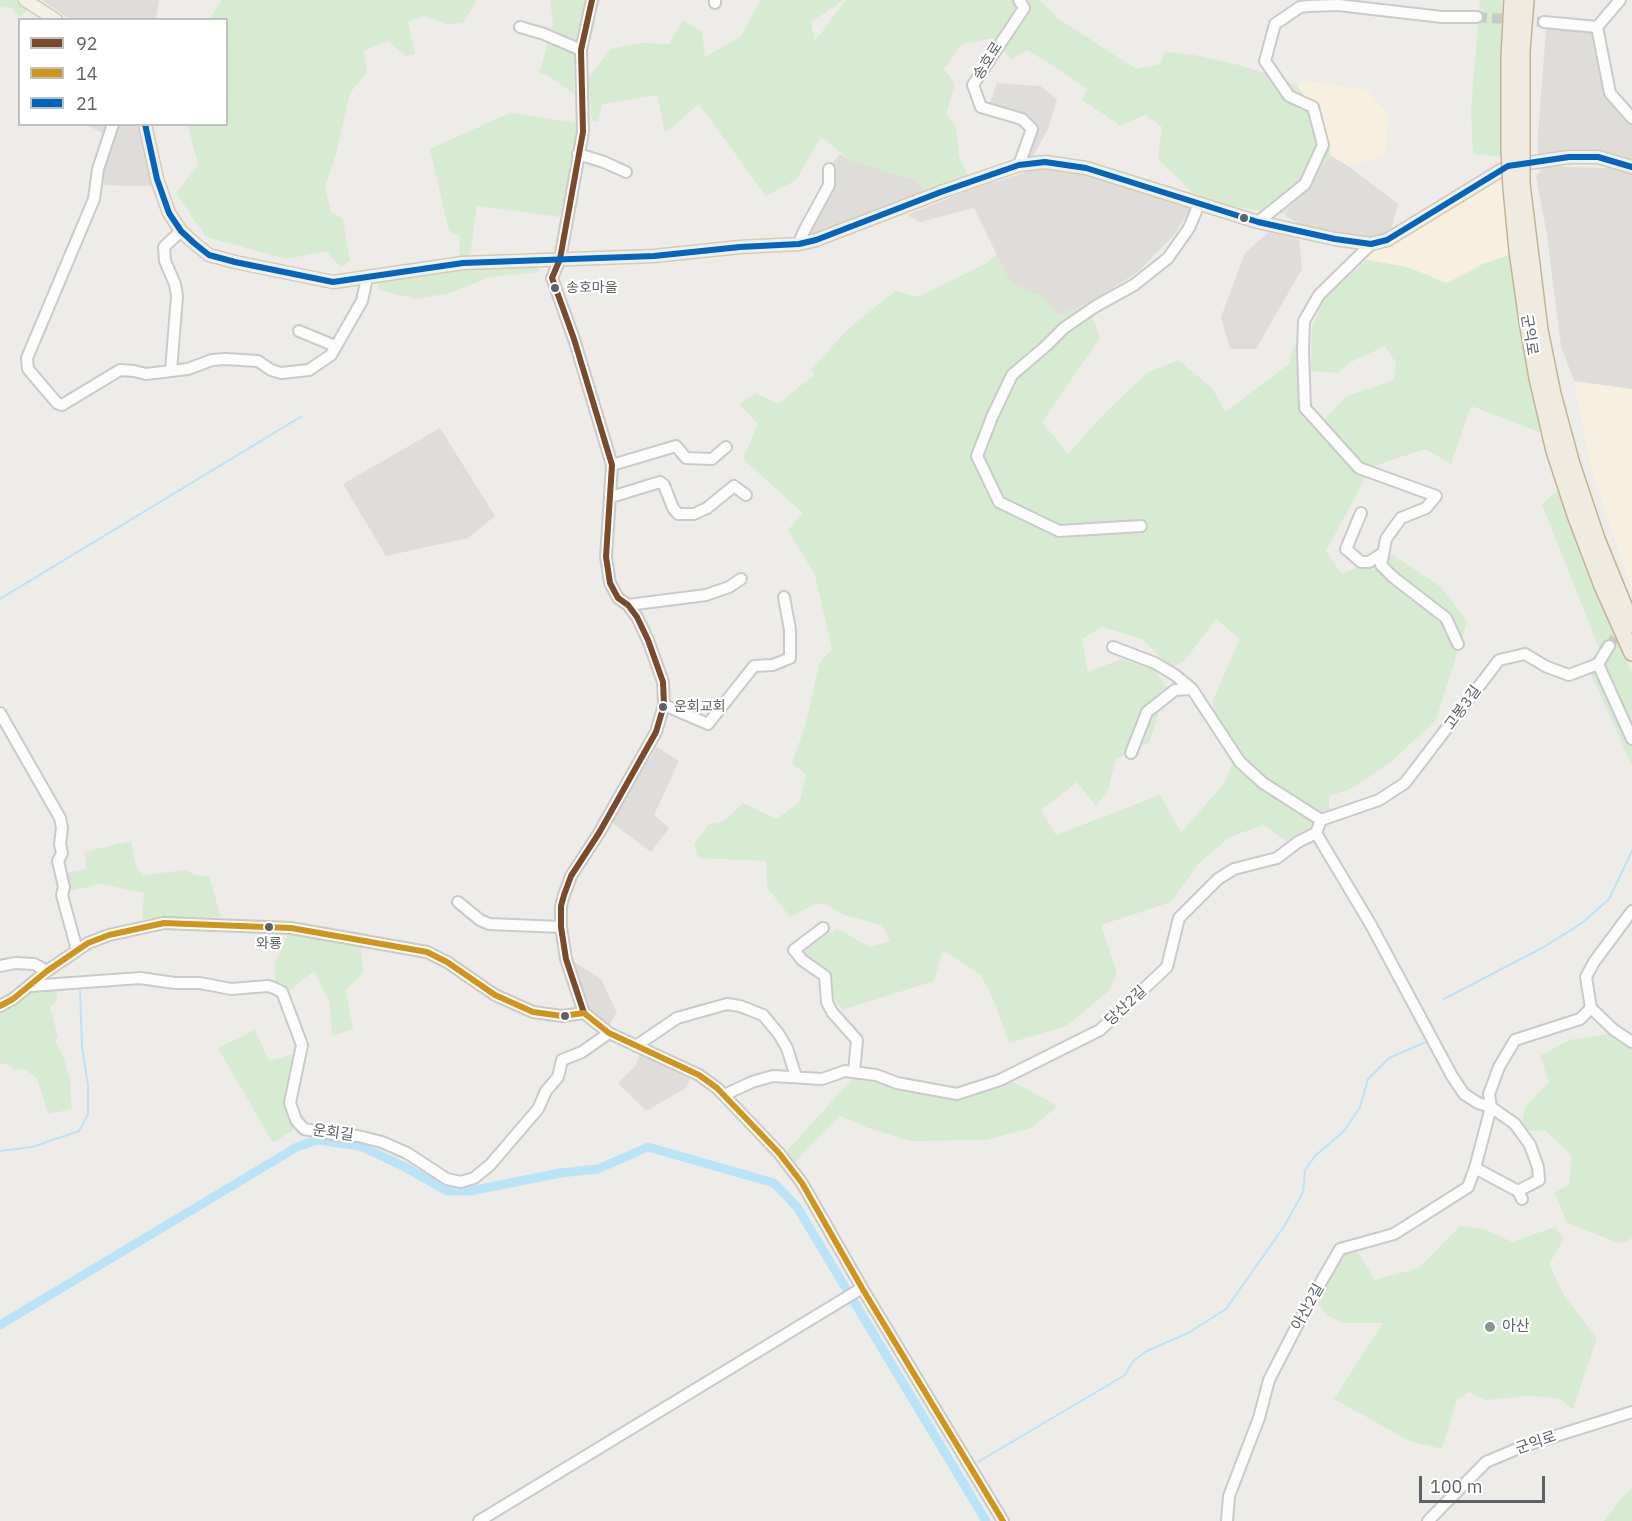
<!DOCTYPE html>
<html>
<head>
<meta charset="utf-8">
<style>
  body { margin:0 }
  #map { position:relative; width:1632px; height:1521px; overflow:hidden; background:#edece8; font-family:"IBM Plex Sans",sans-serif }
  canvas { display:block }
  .legend { position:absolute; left:18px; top:18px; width:210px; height:108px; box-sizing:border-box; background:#fff; border:2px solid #bec0c2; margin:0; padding:8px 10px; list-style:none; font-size:18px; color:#5c6266 }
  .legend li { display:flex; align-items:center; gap:12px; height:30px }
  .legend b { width:30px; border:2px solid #bec0c2 }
  .scale { position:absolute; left:1419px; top:1476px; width:126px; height:27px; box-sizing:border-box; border:3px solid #5c6266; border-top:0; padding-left:8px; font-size:18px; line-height:21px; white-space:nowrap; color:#5c6266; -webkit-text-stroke:4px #fff; paint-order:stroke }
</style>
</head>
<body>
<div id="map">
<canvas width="1632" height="1521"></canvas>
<ul class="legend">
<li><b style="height:8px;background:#7a4b2a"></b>92</li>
<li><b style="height:8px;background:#d0951a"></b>14</li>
<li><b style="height:8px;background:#0065bd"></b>21</li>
</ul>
<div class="scale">100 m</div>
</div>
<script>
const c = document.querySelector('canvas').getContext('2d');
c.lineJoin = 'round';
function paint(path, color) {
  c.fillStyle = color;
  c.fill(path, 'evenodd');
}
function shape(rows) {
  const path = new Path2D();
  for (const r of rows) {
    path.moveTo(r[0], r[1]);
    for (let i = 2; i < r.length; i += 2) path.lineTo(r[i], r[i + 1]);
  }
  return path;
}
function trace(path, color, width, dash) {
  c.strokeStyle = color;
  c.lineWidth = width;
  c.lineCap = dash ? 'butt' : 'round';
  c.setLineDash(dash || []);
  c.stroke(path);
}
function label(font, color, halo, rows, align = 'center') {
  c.font = font + ' "IBM Plex Sans","Noto Sans KR",sans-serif';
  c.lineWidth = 4.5;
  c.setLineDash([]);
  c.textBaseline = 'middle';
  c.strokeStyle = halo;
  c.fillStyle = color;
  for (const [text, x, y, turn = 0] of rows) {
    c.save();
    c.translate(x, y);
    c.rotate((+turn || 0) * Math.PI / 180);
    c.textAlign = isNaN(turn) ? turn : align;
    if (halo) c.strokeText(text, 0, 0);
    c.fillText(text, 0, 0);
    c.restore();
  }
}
const commercial = shape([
  [1301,80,1367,90,1388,115,1386,155,1348,166,1331,156,1323,123,1298,87],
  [1507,177,1511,255,1483,264,1447,283,1407,267,1367,260,1372,250,1497,179],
  [1574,381,1632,389,1632,590,1591,468]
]);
const industrial = shape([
  [41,0,159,0,156,19,71,20],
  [1546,29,1603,29,1615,92,1632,112,1632,161,1538,155,1538,135],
  [997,83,1040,86,1057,99,1048,129,1031,160,1015,162,1031,121,987,113],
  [87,125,142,125,153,186,99,185,106,135],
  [840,154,850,160,918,181,923,191,808,238,806,234,833,187,831,165],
  [1331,156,1348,166,1398,204,1391,231,1375,238,1305,227,1284,215],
  [1046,166,1102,179,1193,205,1174,235,1138,272,1088,304,1059,315,1040,296,1011,284,974,208,920,222,907,215,967,191],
  [1544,166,1632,169,1632,389,1574,381,1561,346,1547,235,1536,176],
  [1270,231,1299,239,1302,269,1256,349,1230,349,1221,317,1245,253],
  [440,428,495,516,468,538,386,556,343,484],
  [657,747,679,761,654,815,669,828,651,852,611,822],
  [571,960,601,979,617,1013,608,1027,589,1010,577,987],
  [640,1054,690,1079,686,1088,646,1111,618,1083,636,1065]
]);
const green = shape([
  [0,0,18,0,29,9,20,17,11,8,0,7],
  [222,0,477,0,463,23,446,24,423,16,408,22,415,54,406,56,388,41,363,51,367,72,350,93,336,154,325,187,331,212,343,219,350,261,341,267,326,251,287,259,206,237,176,193,198,165,188,125,226,124,226,20,209,19],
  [550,0,585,0,574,62,574,94,545,73,539,74,553,24],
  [761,0,844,0,811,22,815,41,846,0,1039,0,1059,19,1136,69,1161,64,1164,52,1194,55,1239,65,1283,79,1298,87,1323,123,1331,156,1284,215,1215,203,1192,192,1158,159,1162,127,1145,115,1121,126,1082,100,1087,89,1060,70,1027,50,1011,60,994,38,962,44,944,69,955,84,946,114,956,127,959,157,968,175,923,191,918,181,850,160,821,137,796,180,766,196,699,104,665,133,657,95,602,104,598,122,592,121,588,78,611,49,641,43,669,44,683,20,702,32,705,57,740,37],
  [1480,0,1502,0,1503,157,1473,154,1471,109],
  [510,113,578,123,579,141,560,217,477,206,470,254,459,259,460,236,449,231,430,149],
  [1514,253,1542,433,1471,406,1451,464,1425,449,1371,467,1326,551,1342,574,1355,568,1375,569,1388,552,1441,587,1467,622,1436,720,1394,759,1371,776,1350,789,1329,796,1329,813,1312,823,1310,831,1286,841,1263,825,1230,837,1198,864,1171,902,1101,925,1117,973,1109,991,1066,1026,1009,1043,994,1001,981,975,943,950,934,981,842,1010,802,949,837,929,870,947,890,941,882,925,844,915,825,904,815,904,790,917,767,887,766,861,698,858,694,844,709,824,723,822,743,803,776,819,799,803,806,775,792,763,806,723,819,664,832,649,815,575,788,530,803,513,743,459,758,424,739,404,756,393,778,404,814,375,811,370,849,328,895,291,918,297,985,264,997,255,1011,284,1040,296,1059,315,1088,304,1100,338,1042,422,1068,454,1104,414,1147,373,1178,360,1212,388,1225,412,1289,364,1295,341,1303,414,1316,428,1347,396,1394,380,1396,363,1385,346,1351,362,1338,373,1311,371,1312,328,1324,298,1367,260,1407,267,1447,283,1483,264],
  [1216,619,1240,639,1212,702,1232,765,1225,782,1181,833,1160,795,1056,835,1041,810,1077,782,1096,806,1108,790,1116,759,1149,743,1167,688,1155,671,1122,659,1088,672,1082,639,1102,627,1142,639,1172,668,1185,660],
  [541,266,538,272,490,277,450,293,416,299,379,290,377,282,447,271],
  [1557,491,1563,502,1608,620,1632,673,1632,766,1590,672,1600,651,1542,504],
  [131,841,136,866,143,875,186,870,195,875,209,876,221,917,142,919,144,893,100,884,66,892,64,873,87,869,84,852],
  [290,931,361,944,363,973,346,990,353,1029,332,1036,330,1003,314,971,290,990,275,984,275,962],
  [47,988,57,992,56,1002,50,1007,58,1037,55,1041,64,1058,70,1081,72,1109,48,1114,37,1078,24,1069,15,1070,9,1065,0,1063,0,1014,6,1006,13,1008,18,1004,20,999,35,990],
  [255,1030,269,1061,296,1053,284,1103,294,1129,273,1143,218,1048],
  [1608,1034,1632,1048,1632,1238,1621,1244,1567,1223,1555,1193,1569,1184,1572,1156,1545,1130,1528,1131,1522,1125,1525,1107,1549,1082,1540,1056,1569,1040],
  [852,1079,965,1097,1013,1082,1058,1106,1031,1128,986,1140,910,1141,871,1129,840,1116,795,1162,787,1151],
  [1460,1226,1484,1229,1512,1242,1555,1227,1564,1239,1549,1264,1565,1297,1597,1338,1573,1409,1558,1398,1529,1396,1486,1400,1469,1392,1457,1399,1442,1449,1410,1441,1334,1399,1383,1323,1344,1323,1328,1316,1315,1300,1336,1261,1351,1250,1359,1254,1375,1280,1419,1268],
  [1632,1489,1632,1521,1604,1521,1621,1498]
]);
const stream = shape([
  [0,599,302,416],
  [1444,999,1542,948,1582,923,1609,899,1632,851],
  [0,1151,32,1147,79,1131,88,1114,88,1086,82,1046,80,991],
  [978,1462,1125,1375,1133,1361,1147,1351,1188,1333,1226,1309,1285,1225,1303,1192,1305,1170,1315,1156,1344,1131,1360,1107,1368,1079,1389,1058,1428,1041,1427,1040]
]);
const canal = shape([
  [0,1325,297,1147,317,1140,360,1146,405,1167,447,1191,470,1191,560,1173,598,1169,648,1147,774,1183,797,1207,986,1521]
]);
const minorTunnel = shape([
  [1477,17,1544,22],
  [1609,646,1625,625]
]);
const minor = shape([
  [715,3,715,0],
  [1544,22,1597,27,1610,93,1632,118],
  [520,27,544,34,581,50],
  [1597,27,1620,0],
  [113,124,98,169,94,199,27,358,28,369,57,403,62,405,120,370,134,371,146,374,188,369,212,360,225,359,258,361,271,370,281,373,309,370,331,355,362,301,367,278],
  [578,154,604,162,626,172],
  [1019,165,1032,129,1022,119,981,107,973,85,1024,8,1019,0],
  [1258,222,1305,184,1323,145,1313,107,1289,96,1265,61,1275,24,1300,7,1308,6,1338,5,1442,17,1477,17],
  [799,244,803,233,829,185,829,169],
  [1371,244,1319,295,1304,321,1303,351,1305,408,1359,468,1436,496,1426,508,1401,518,1386,539,1381,565,1393,577,1446,618,1458,644],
  [299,331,335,346],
  [171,371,177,296,175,284,165,261,164,247,181,231],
  [612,465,676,446,686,458,712,459,726,447],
  [611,497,660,482,664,485,673,508,678,514,694,514,707,508,734,486,746,495],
  [1361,513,1346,549,1361,562,1369,562,1383,553],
  [1141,526,1059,531,999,502,977,456,992,417,1012,375,1047,345,1064,328,1096,306,1134,285,1168,258,1189,228,1199,204],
  [628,605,706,595,729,587,741,579],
  [1113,647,1155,663,1175,675,1192,689],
  [1598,664,1632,739],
  [664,705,708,724,754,666,773,665,790,658,790,630,784,597],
  [0,713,60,818,62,828,60,844,62,853,58,861,64,887,62,895,77,950],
  [1131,753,1147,712,1175,690,1192,689,1240,762,1263,783,1321,820],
  [1321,820,1379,800,1405,783,1499,660,1525,654,1547,667,1569,675,1598,664,1609,646],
  [1316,833,1371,925,1452,1076,1464,1094,1478,1103,1491,1107,1515,1124,1530,1145,1538,1167,1539,1180,1518,1191],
  [458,902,480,920,489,924,561,927],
  [1632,911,1594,962,1586,977,1591,1008,1614,1030,1632,1042],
  [823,928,794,950,802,960,825,976,827,1002,832,1012,857,1040,854,1072],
  [0,966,15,963,34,964,47,971],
  [31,986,140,978,175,983,200,983,231,989,268,986,274,988,282,992,302,1045,290,1103,296,1120,304,1129,340,1135,358,1136,382,1142,407,1153,447,1179,461,1182,474,1178,490,1165,538,1109,546,1091,558,1077,562,1060,582,1052,609,1033],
  [0,1006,13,999,47,971,88,943,109,935,164,923,291,928,427,952,447,962,495,995,533,1012,562,1016,584,1013,609,1033,699,1075,717,1088,779,1153,802,1183,862,1288,1003,1521],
  [584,1013,566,959,561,927,561,906,564,895,571,876,599,833,656,732,664,705,663,682,648,640,637,617,628,605,618,598,610,583,606,557,612,465,574,339,552,278,560,259,583,132,581,50,592,0],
  [636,1046,677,1018,727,1004,740,1006,763,1015,778,1033,787,1048,796,1077],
  [724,1095,752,1082,773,1076,822,1079,845,1071,876,1075,897,1083,957,1094,1000,1080,1100,1030,1167,967,1179,918,1218,879,1234,869,1277,858,1298,842,1316,833,1321,820],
  [1522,1199,1518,1191,1475,1168,1491,1107,1489,1094,1499,1067,1515,1040,1580,1019,1591,1008],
  [479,1521,862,1288],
  [1227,1521,1229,1496,1259,1418,1269,1380,1305,1310,1340,1249,1394,1234,1468,1187,1475,1168],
  [1428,1521,1486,1462,1524,1446,1632,1412]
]);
const major = shape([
  [25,0,56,20],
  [145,124,157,179,169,213,181,231,194,243,209,255,235,262,333,282,463,263,654,256,740,247,799,244,816,240,941,192,1019,165,1045,162,1086,168,1258,222,1335,239,1371,244,1387,240,1508,166,1569,157,1598,157,1632,167]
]);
const highway = shape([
  [1522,146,1522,51,1526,0],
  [1509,149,1509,58,1512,0],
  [1522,184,1540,330,1553,394,1572,464,1597,539,1632,625],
  [1511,188,1517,251,1527,321,1537,378,1554,451,1575,515,1602,586,1632,653]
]);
const highwayBridge = shape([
  [1522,146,1522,184],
  [1509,149,1511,188]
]);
const bus1 = shape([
  [584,1013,566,959,561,927,561,906,564,895,571,876,599,833,656,732,664,705,663,682,648,640,637,617,628,605,618,598,610,583,606,557,612,465,574,339,552,278,560,259,583,132,581,50,592,0]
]);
const bus2 = shape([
  [0,1006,13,999,47,971,88,943,109,935,164,923,291,928,427,952,447,962,495,995,533,1012,562,1016,584,1013,609,1033,699,1075,717,1088,779,1153,802,1183,862,1288,1003,1521]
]);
const bus3 = shape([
  [145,124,157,179,169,213,181,231,194,243,209,255,235,262,333,282,463,263,654,256,740,247,799,244,816,240,941,192,1019,165,1045,162,1086,168,1258,222,1335,239,1371,244,1387,240,1508,166,1569,157,1598,157,1632,167]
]);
const markers = [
  [1244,218,5,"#5c6266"],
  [555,288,5,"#5c6266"],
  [663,707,5,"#5c6266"],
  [269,927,5,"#5c6266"],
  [565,1016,5,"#5c6266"],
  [1490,1327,6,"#8f9294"]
];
const busNames = [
  ["송호마을",566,288],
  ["운회교회",674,707],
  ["와룡",269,944,"center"]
];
const streetNames = [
  ["송호로",988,61,-58],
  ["군익로",1529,335,81],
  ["고봉3길",1463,708,-54],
  ["당산2길",1126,1006,-43],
  ["운회길",333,1133,8],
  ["아산2길",1308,1307,-61],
  ["군익로",1536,1443,-19]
];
const poiNames = [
  ["아산",1502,1327]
];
paint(commercial, '#f7f0e1');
paint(industrial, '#deddd9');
paint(green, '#d6ebd1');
trace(stream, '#bbe3f8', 2);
trace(canal, '#bbe3f8', 9);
trace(minorTunnel, '#c9cac8', 10, [10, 5]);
trace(minor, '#cacaca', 14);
trace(major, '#d7cab4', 15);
trace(highway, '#c5b294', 18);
trace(minor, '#fcfcfc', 10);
trace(major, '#f3f0e8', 12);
trace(highway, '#f0ebe1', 15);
trace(highwayBridge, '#c5b294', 18, []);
trace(highwayBridge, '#f0ebe1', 15);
trace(bus1, '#7a4b2a', 6);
trace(bus2, '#d0951a', 6);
trace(bus3, '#0065bd', 6);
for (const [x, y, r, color] of markers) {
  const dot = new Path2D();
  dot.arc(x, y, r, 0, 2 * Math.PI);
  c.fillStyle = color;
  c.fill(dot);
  trace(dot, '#fff', 2);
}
label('14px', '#5c6266', '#fff', busNames, 'left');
label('15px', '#5c6266', '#fff', streetNames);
label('15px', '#5c6266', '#fff', poiNames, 'left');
</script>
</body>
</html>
